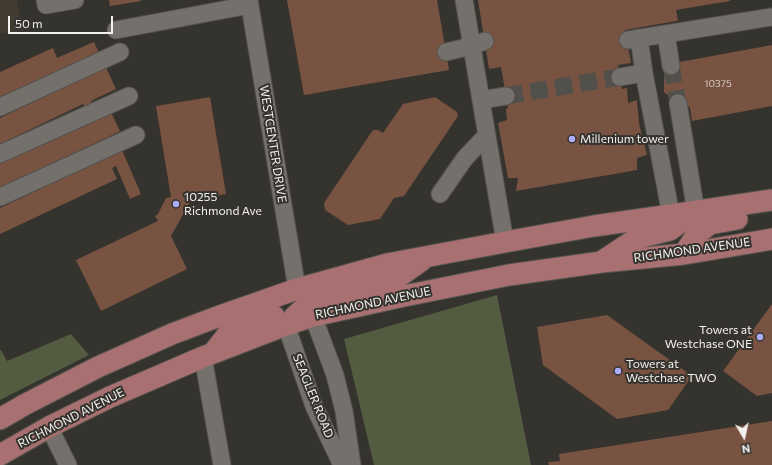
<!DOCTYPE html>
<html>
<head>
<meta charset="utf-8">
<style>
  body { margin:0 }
  #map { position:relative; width:772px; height:465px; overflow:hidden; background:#35332e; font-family:Commissioner,sans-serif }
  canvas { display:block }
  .north { position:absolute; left:724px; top:417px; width:40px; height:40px; -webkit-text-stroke:3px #35332e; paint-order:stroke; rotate:171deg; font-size:11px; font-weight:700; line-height:16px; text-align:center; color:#f3f1ef }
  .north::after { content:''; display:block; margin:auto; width:14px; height:18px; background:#f3f1ef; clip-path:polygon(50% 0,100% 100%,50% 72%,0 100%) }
  .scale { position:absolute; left:8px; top:16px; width:105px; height:18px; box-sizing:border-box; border:2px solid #f3f1ef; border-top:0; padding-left:5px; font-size:12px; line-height:14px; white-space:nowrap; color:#f3f1ef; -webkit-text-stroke:3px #35332e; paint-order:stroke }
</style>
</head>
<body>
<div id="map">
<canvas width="772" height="465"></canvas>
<div class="north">N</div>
<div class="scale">50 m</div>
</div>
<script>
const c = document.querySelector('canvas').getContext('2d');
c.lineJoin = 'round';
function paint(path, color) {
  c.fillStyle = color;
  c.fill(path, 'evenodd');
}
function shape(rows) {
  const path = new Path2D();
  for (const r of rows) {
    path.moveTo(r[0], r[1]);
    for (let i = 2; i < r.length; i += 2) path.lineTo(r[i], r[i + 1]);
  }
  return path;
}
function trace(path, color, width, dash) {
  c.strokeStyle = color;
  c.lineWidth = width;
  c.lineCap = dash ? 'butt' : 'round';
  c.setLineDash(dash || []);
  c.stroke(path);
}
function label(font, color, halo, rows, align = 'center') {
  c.font = font + ' Commissioner,sans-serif';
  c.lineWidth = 4;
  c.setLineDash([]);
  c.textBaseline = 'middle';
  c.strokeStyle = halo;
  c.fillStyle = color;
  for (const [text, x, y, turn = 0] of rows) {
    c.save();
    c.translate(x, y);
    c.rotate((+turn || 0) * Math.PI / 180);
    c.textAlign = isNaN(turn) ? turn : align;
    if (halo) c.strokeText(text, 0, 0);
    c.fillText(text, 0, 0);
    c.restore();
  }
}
const built = shape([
  [0,0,17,0,23,30,0,34]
]);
const green = shape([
  [497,295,531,465,374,465,344,339],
  [71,334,89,355,0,400,0,350,1,350,7,361]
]);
const building = shape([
  [109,0,141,0,141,1,110,6],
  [287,0,437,0,449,70,304,95],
  [478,0,730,0,730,1,676,10,678,20,676,21,625,30,631,63,618,65,622,89,627,88,628,103,637,100,639,124,647,155,637,158,637,170,516,191,518,178,508,178,498,123,507,120,506,109,508,108,501,67,489,69],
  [94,42,116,89,91,101,101,115,110,110,120,131,110,136,117,152,122,150,141,194,130,199,116,166,112,168,117,179,0,234,0,208,112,155,104,139,0,188,0,162,93,119,83,104,0,144,0,118,75,82,0,99,0,72,53,48,57,58],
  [772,45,772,106,692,121,690,107,674,101,664,92,664,77,674,63],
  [210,97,226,194,191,200,171,236,187,269,101,311,76,260,158,221,155,216,158,214,166,198,171,197,156,106],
  [435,97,457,112,458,116,404,196,394,198,380,219,348,225,325,210,324,203,373,130,378,130,383,133,403,104],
  [772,304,772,393,757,396,723,371],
  [607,315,692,376,668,410,617,419,543,365,537,327],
  [772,421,772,465,549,465,548,462,560,461,559,454]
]);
const minorTunnel = shape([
  [671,66,678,103],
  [506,96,620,77]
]);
const minor = shape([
  [45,0,46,5,75,0],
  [249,0,297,289],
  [464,0,505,242],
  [116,30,250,5],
  [666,34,671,66],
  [639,38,644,73,671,215],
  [628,40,772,17],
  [446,52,471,46,485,41],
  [620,77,644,73],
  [481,100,506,96],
  [678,103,696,212],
  [0,107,120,52],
  [0,154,129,96],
  [440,194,465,158,487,135],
  [0,197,136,135],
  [313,316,335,375,344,411,352,465],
  [286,325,314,406,331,442,342,465],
  [203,357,222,465],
  [49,427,68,465]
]);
const major = shape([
  [684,254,697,234,710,224,737,219],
  [604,260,637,238,670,230,693,213],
  [294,317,305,307,318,300,397,278,421,261],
  [213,353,231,330,274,316],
  [0,419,24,405,98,367,172,334,217,317,297,289,387,264,505,242,594,226,671,215,772,200],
  [0,455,49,427,110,397,203,357,286,325,313,316,404,296,509,275,602,262,684,254,772,239]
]);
const markers = [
  [572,139,4,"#adaefb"],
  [176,204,4,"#adaefb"],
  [760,337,4,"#adaefb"],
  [618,371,4,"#adaefb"]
];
const numberNames = [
  ["10375",718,84]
];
const poiNames = [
  ["Millenium tower",580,139],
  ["10255",184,197],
  ["Richmond Ave",184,211],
  ["Towers at",752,330,"right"],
  ["Westchase ONE",752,344,"right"],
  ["Towers at",626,364],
  ["Westchase TWO",626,378]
];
const streetNames = [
  ["WESTCENTER DRIVE",273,144,81],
  ["RICHMOND AVENUE",692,250,-8],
  ["RICHMOND AVENUE",373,303,-12],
  ["SEAGLER ROAD",313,396,68],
  ["RICHMOND AVENUE",71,418,-27]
];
paint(built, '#423b32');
paint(green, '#535b40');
paint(building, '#795341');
trace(minorTunnel, '#52504b', 17, [17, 8]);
trace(minor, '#55524e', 19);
trace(major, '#55524e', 23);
trace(minor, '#74716c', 17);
trace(major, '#a87070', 21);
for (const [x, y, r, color] of markers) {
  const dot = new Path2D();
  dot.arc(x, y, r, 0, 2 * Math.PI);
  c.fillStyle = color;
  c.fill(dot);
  trace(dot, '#35332e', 1.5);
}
label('10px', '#d4cac4', null, numberNames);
label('12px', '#f3f1ef', '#35332e', poiNames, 'left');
label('12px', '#f3f1ef', '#35332e', streetNames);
</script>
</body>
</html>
